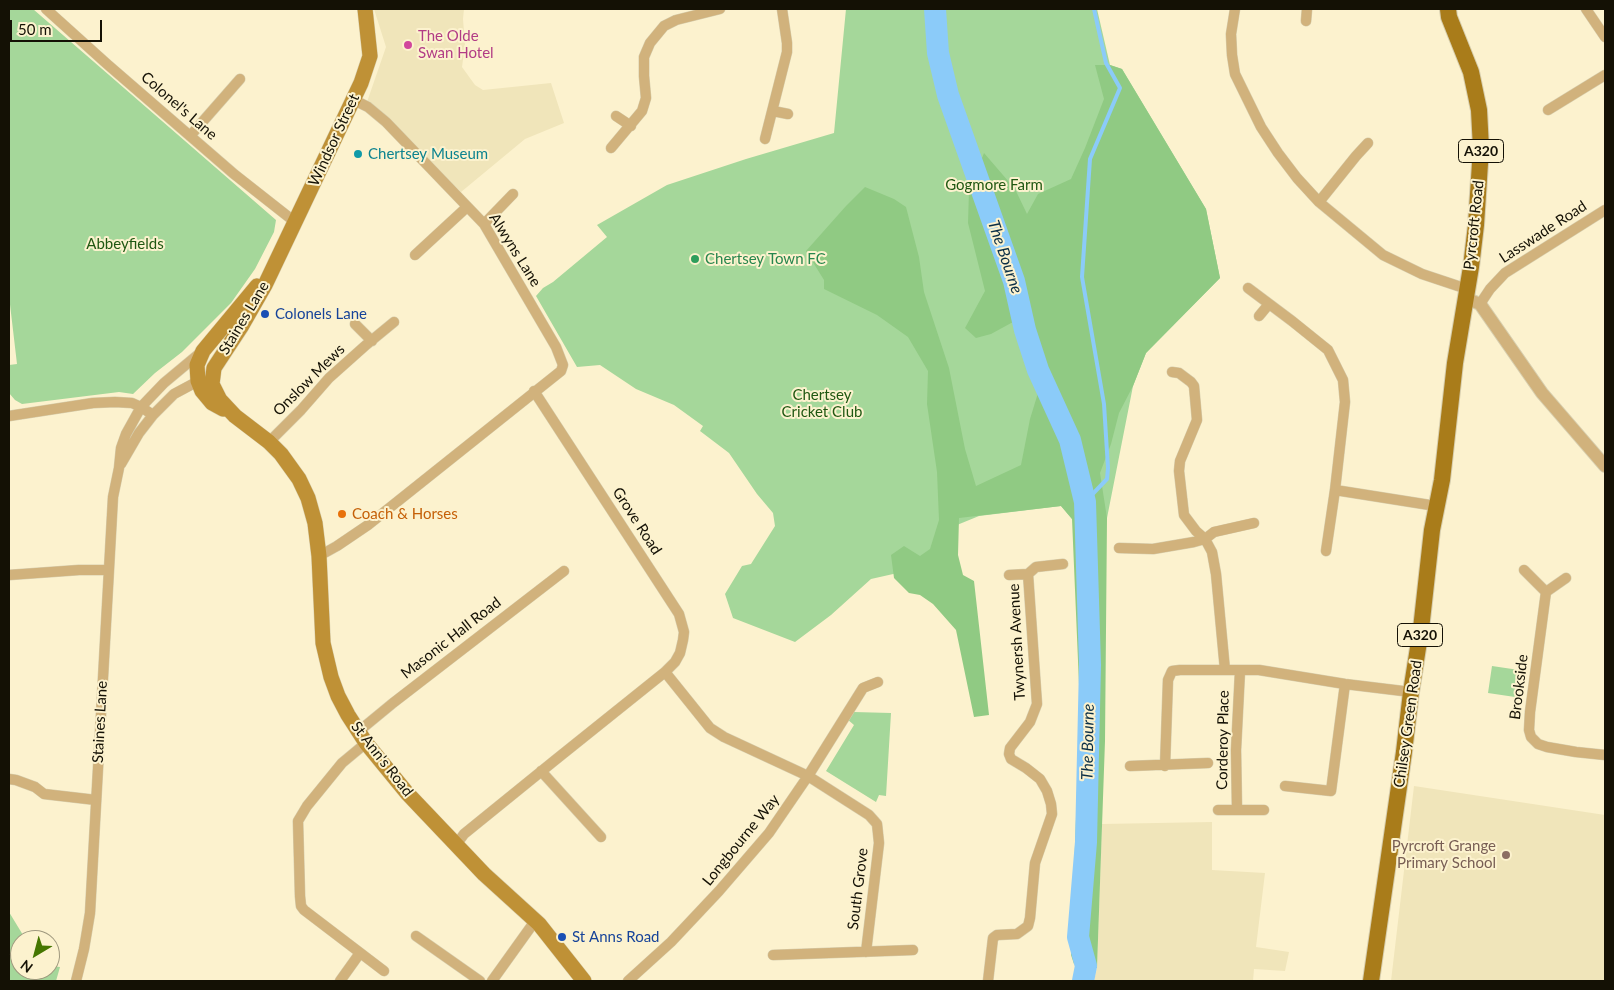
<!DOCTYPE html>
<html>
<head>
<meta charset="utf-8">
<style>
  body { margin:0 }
  #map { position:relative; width:1614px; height:990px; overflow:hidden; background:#fcf2ce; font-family:Lato,sans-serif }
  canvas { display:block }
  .frame { position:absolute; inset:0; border:10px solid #141105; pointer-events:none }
  .north { position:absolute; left:10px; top:930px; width:50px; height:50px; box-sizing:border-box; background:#fcf2ce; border:1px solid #9f987e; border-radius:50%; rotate:217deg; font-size:14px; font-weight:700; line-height:20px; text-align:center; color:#141105 }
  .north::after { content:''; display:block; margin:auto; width:18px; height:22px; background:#457600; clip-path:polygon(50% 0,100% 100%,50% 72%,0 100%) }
  .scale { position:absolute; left:10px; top:20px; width:92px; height:22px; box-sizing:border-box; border:2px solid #141105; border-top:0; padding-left:6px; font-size:15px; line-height:18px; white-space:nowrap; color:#141105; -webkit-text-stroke:4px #fcf2ce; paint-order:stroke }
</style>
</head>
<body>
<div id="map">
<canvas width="1614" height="990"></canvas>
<div class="frame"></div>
<div class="north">N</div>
<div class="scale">50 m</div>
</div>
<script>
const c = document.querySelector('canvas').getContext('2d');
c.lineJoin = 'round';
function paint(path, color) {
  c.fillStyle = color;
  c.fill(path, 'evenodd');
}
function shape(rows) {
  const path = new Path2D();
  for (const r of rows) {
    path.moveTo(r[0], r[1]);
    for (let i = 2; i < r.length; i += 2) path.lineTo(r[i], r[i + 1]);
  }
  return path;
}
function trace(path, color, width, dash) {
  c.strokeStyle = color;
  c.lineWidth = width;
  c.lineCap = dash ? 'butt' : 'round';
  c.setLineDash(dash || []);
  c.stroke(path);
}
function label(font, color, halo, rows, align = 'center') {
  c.font = font + ' Lato,sans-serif';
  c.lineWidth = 4;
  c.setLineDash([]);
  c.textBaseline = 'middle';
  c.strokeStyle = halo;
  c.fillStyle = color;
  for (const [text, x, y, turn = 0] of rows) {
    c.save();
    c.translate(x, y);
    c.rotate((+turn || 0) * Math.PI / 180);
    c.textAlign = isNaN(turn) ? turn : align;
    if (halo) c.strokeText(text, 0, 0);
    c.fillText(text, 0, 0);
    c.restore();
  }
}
const built = shape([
  [374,9,464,9,463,19,465,45,462,67,475,85,483,90,551,83,564,123,525,139,461,192,367,102,386,47],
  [1414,786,1605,815,1605,981,1391,981],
  [1212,822,1212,870,1265,873,1256,947,1289,952,1285,971,1254,969,1253,981,1094,981,1097,968,1102,824]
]);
const green = shape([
  [9,9,33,9,276,220,274,232,255,269,231,303,182,352,155,373,133,394,119,392,22,404,15,400,9,393,9,365,17,364,9,296],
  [846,9,1097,9,1110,65,1122,69,1206,209,1220,278,1146,353,1133,386,1107,518,1072,519,1061,506,979,516,957,525,942,563,871,579,831,615,795,642,733,618,725,594,742,566,751,564,775,526,773,513,757,494,729,453,700,431,703,426,674,405,636,389,600,365,577,367,536,296,543,288,553,282,607,237,597,225,667,185,746,159,834,133],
  [1492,666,1519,670,1515,697,1488,693],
  [854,712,891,713,886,796,879,795,876,802,826,771,854,725,847,719],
  [9,912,26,940,20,940,20,970,50,970,50,966,60,967,56,981,9,981]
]);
const forest = shape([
  [1095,65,1110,65,1122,69,1206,209,1220,278,1146,353,1133,386,1119,413,1111,444,1100,473,1107,518,1105,741,1097,968,1074,964,1071,955,1080,708,1072,519,1061,506,959,518,958,555,963,575,974,581,989,715,974,717,956,630,933,604,920,595,909,593,894,578,891,555,904,546,920,556,930,549,939,520,937,472,927,404,928,371,908,337,877,315,824,289,824,280,806,251,846,206,865,187,894,199,906,207,919,257,924,292,949,368,965,449,976,486,1021,465,1030,419,1038,393,1013,322,991,334,976,338,965,328,985,291,968,223,969,191,984,153,1015,189,1027,214,1038,194,1071,179,1085,148,1104,99]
]);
const stream = shape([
  [1085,502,1107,479,1108,468,1104,404,1082,277,1090,159,1120,88,1106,63,1094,9]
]);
const river = shape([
  [935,9,938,53,948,95,1014,281,1025,330,1038,370,1070,440,1085,502,1090,665,1086,842,1078,937,1086,966,1083,981]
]);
const minor = shape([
  [46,9,107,64,234,174,295,222],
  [1235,9,1231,34,1232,55,1235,74,1261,127,1278,153,1297,178,1319,202,1383,255,1422,274,1467,289],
  [1586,9,1605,37],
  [1306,21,1307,9],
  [1548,110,1605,75],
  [773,111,788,114],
  [616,116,631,126],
  [190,136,240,79],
  [765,139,787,52,787,43,782,9],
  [611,148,642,111,646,98,644,76,644,57,650,43,664,26,676,20,720,9],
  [1319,202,1356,156,1368,143],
  [484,224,513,194],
  [415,255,467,207],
  [1248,288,1292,321,1328,350,1343,380,1345,402,1335,490,1326,551],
  [1480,304,1490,289,1505,273,1605,210],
  [1259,316,1269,304],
  [355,324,372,341],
  [1172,372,1179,373,1191,382,1194,386,1197,420,1180,461,1179,471,1184,515,1196,531,1205,539,1212,552,1216,574,1225,670],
  [9,416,93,403,115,402,132,403,141,407,153,415],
  [269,442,301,410,329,378,366,345,394,322],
  [121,464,139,433,153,415,174,394,202,379],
  [1335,490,1436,506],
  [1119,548,1153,549,1194,542,1205,539,1214,532,1254,523],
  [319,556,337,546,368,525,561,371,563,365,556,347,484,224,386,122,368,107,354,100],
  [1524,570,1546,592,1566,578],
  [9,575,79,570,109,570],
  [1009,575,1028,574,1036,567,1063,564],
  [1546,592,1530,712,1529,730,1531,737,1538,744,1547,747,1576,752,1605,755],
  [665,672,710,728,724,737,808,776,869,815,877,824,879,843,866,952],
  [359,731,393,703,564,571],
  [366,743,342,763,307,806,298,821,300,896,301,906,304,910,384,971],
  [1130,766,1208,763],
  [1165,766,1168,680,1172,671,1180,670,1259,670,1345,684,1411,692],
  [541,771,601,837],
  [9,779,16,780,35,787,44,794,96,800],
  [1285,786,1331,791,1345,684],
  [1218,810,1264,810],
  [1237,810,1236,750,1240,671],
  [456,845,464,834,554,761,665,672,675,662,680,653,683,640,684,632,679,614,534,391],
  [416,936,480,981],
  [773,955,913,950],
  [76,981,84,949,90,913,113,497,119,468,121,448,126,434,141,407,164,383,200,353],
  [340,981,360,953],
  [492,981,535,921],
  [628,981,671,942,719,891,769,833,808,776,863,688,878,682],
  [988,981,993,938,997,935,1017,934,1028,926,1030,918,1035,863,1052,814,1051,804,1047,791,1040,779,1026,768,1011,759,1009,754,1010,748,1030,722,1037,704,1028,574]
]);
const tertiary = shape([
  [1465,298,1480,304,1542,393,1605,466]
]);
const secondary = shape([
  [365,9,370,56,361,83,265,285,241,327,214,368,212,384,220,400,235,416,269,442,281,454,299,479,308,498,315,523,319,556,323,643,331,677,338,696,348,715,366,743,407,793,484,874,539,924,584,981],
  [223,409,212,403,202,391,198,381,197,365,203,351,257,286]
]);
const primary = shape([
  [1371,981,1404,752,1411,692,1421,629,1432,530,1442,480,1455,363,1471,267,1476,225,1481,148,1479,110,1471,72,1449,17,1448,9]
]);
const markers = [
  [408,45,5,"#d1479c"],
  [358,154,5,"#0f9aa8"],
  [695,259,5,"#2e9e5b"],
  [265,314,5,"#1a4fb4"],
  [342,514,5,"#e8710a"],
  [1506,855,5,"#8d6e63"],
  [562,937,5,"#1a4fb4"]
];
const shields = [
  [1481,151,45],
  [1420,635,45]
];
const shieldNames = [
  ["A320",1481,151],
  ["A320",1420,635]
];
const hotelNames = [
  ["The Olde",418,36],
  ["Swan Hotel",418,53]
];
const streetNames = [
  ["Colonel's Lane",179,106,41],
  ["Windsor Street",334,140,-65],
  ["Pyrcroft Road",1474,225,-84],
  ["Lasswade Road",1543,232,-33],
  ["Alwyns Lane",515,250,58],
  ["Staines Lane",244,318,-59],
  ["Onslow Mews",309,380,-45],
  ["Grove Road",637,521,57],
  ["Masonic Hall Road",451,638,-38],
  ["Twynersh Avenue",1017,642,-93],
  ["Brookside",1519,687,-83],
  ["Staines Lane",100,722,-87],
  ["Chilsey Green Road",1408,724,-82],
  ["Corderoy Place",1223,740,-89],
  ["St Ann's Road",382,759,52],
  ["Longbourne Way",741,840,-51],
  ["South Grove",858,889,-83]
];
const cultureNames = [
  ["Chertsey Museum",368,154]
];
const parkNames = [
  ["Gogmore Farm",994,185],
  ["Abbeyfields",125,244],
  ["Chertsey",822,395],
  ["Cricket Club",822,412]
];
const leisureNames = [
  ["Chertsey Town FC",705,259]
];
const transitNames = [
  ["Colonels Lane",275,314],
  ["St Anns Road",572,937]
];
const foodNames = [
  ["Coach & Horses",352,514]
];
const educationNames = [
  ["Pyrcroft Grange",1496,846],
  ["Primary School",1496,863]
];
const waterNames = [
  ["The Bourne",1005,257,71],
  ["The Bourne",1088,742,-89]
];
paint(built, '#f0e5ba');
paint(green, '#a5d79a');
paint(forest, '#90ca83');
trace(stream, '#8bcbf9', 4);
trace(river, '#8bcbf9', 22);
trace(minor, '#d7ceae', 11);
trace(tertiary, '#d7ceae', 14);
trace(secondary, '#d7ceae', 16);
trace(primary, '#d7ceae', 18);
trace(minor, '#d1b27c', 10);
trace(tertiary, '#d1b27c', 12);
trace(secondary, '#bf9136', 15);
trace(primary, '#a97c1a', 16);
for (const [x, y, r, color] of markers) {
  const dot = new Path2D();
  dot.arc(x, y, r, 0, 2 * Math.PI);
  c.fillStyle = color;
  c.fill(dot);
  trace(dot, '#fcf2ce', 2);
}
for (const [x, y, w] of shields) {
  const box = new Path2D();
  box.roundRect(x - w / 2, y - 11.5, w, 23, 4);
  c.fillStyle = '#fcf2ce';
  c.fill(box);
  trace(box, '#141105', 1);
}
label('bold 14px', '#141105', null, shieldNames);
label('15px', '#b23c85', '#fcf2ce', hotelNames, 'left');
label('15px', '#141105', '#fcf2ce', streetNames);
label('15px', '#0d838f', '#fcf2ce', cultureNames, 'left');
label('15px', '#205812', '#fcf2ce', parkNames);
label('15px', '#27864d', '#fcf2ce', leisureNames, 'left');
label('15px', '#164399', '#fcf2ce', transitNames, 'left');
label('15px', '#c56008', '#fcf2ce', foodNames, 'left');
label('15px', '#785e54', '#fcf2ce', educationNames, 'right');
label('italic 16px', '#0b2f46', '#fcf2ce', waterNames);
</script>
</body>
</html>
